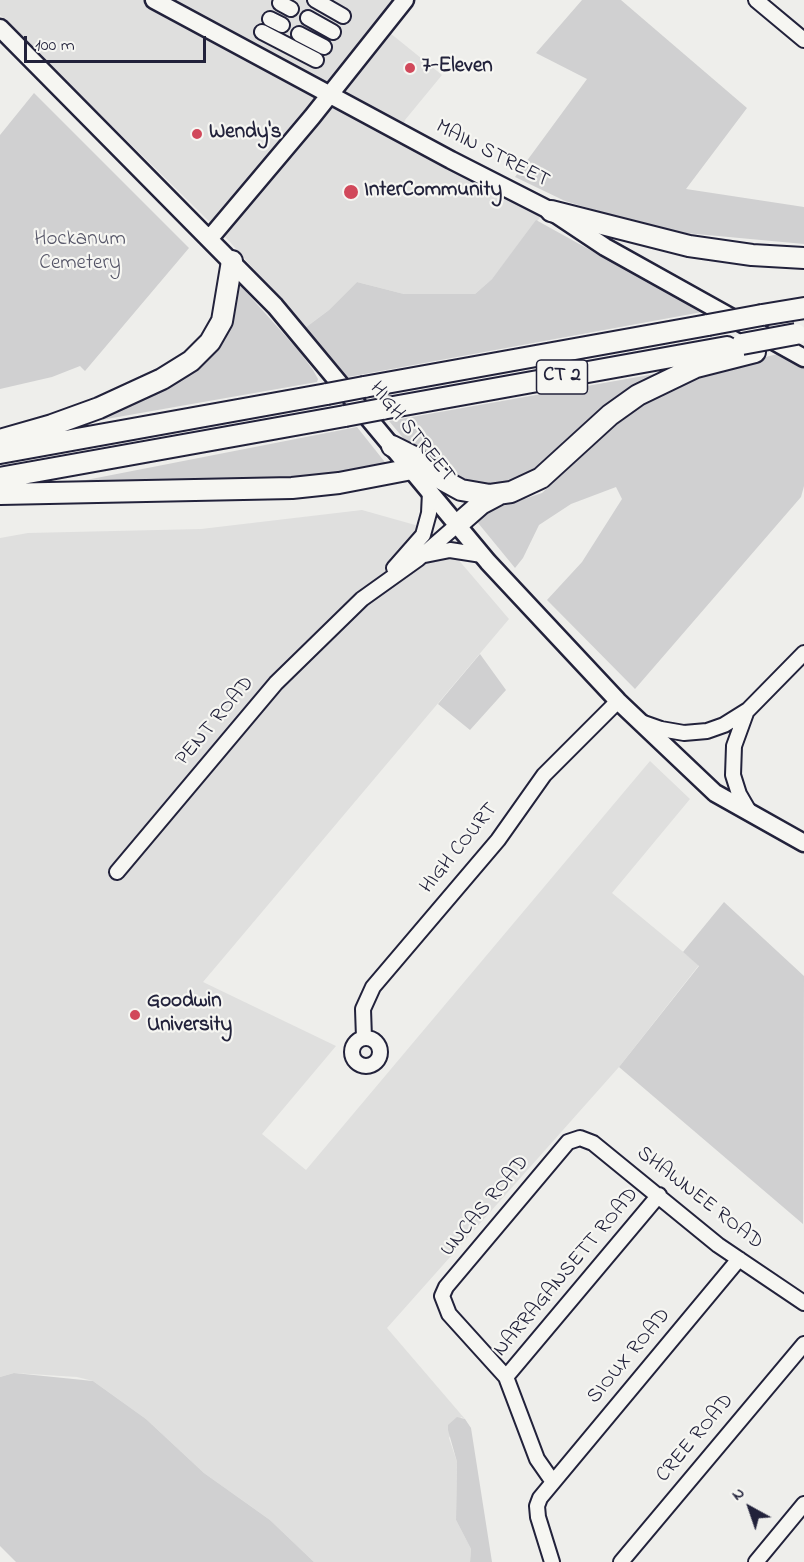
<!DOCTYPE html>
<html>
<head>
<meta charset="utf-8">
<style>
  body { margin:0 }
  #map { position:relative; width:804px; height:1562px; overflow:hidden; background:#eeeeeb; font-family:"Indie Flower",sans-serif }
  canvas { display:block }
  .north { position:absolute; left:720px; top:1478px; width:60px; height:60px; -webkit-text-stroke:4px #f6f6f2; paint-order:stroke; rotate:320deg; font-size:16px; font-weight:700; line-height:24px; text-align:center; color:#22223b }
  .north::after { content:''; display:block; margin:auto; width:21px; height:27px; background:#22223b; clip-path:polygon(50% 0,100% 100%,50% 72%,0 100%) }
  .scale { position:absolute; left:24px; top:36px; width:182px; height:27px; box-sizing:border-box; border:3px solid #22223b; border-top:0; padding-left:8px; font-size:18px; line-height:21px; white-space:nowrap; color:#22223b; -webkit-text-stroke:4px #f6f6f2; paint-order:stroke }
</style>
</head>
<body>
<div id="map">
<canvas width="804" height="1562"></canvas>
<div class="north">N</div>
<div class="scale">100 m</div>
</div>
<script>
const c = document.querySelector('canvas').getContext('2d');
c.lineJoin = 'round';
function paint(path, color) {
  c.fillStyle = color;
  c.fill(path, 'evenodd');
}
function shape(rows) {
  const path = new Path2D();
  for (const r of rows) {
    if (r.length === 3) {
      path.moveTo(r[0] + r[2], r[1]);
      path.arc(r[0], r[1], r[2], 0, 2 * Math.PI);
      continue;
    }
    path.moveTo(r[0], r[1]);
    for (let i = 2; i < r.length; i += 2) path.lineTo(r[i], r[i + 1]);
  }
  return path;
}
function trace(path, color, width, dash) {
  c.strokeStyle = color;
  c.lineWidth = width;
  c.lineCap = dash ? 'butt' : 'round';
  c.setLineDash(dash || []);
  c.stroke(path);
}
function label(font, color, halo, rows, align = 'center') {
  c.font = font + ' "Indie Flower",sans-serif';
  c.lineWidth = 4.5;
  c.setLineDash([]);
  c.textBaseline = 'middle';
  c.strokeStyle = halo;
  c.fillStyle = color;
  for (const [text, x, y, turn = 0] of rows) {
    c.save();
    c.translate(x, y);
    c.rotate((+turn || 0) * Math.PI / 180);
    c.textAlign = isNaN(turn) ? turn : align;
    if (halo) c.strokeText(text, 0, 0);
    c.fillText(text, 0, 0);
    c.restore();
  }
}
const built = shape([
  [0,0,411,0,413,5,390,33,442,75,405,120,399,140,542,215,492,279,475,294,404,294,357,282,329,310,305,328,230,242,0,15],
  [362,510,433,530,509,619,203,982,336,1046,262,1134,306,1170,650,761,690,799,612,893,699,965,619,1067,387,1328,465,1419,461,1417,449,1438,457,1462,456,1520,471,1549,470,1562,314,1562,270,1520,204,1473,146,1419,93,1381,77,1377,14,1373,0,1377,0,538,28,533,201,529]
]);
const green = shape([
  [582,0,621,0,747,108,686,189,804,207,804,244,664,231,565,201,515,177,587,79,536,53],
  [34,93,189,248,85,371,80,366,52,377,0,389,0,135],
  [536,220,702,312,348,377,305,328,329,310,357,282,404,294,475,294,492,279],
  [238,283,299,351,313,370,318,379,317,382,78,424,227,330,234,316],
  [778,354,804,369,804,486,801,497,635,689,547,600,582,562,622,499,616,487,571,504,539,525,523,558,515,568,474,518,497,508,542,493,612,428,664,389,710,370],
  [666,372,600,412,543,465,506,484,492,485,466,482,447,475,409,445,389,421],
  [357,427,388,466,298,484,83,483,81,481],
  [480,654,506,690,470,730,438,704],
  [724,902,804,976,803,1224,619,1067,699,966,683,952],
  [14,1373,93,1381,146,1419,204,1473,270,1520,314,1562,16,1562,0,1546,0,1377],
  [457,1417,465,1419,471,1428,492,1562,470,1562,471,1549,456,1520,457,1462,448,1430,448,1425]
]);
const minor = shape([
  [315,0,343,16],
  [756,0,804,40],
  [280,3,291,9],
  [308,18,333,32],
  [270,19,282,25],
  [262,32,316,60],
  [299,34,324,47],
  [425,555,450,550,482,555],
  [394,568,423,535,429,513,430,492],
  [746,713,734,746,733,775,739,794,750,813],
  [644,723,661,729,684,733,707,731,724,725,748,710,804,653],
  [117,872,276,683,362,599,418,559,457,525],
  [366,1052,14],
  [364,1038,363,1009,373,987,498,840,544,775,618,701],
  [506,1377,659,1195],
  [553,1482,537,1459,506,1377,449,1314,442,1296,446,1287,568,1142,580,1138,593,1143,718,1245,804,1303],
  [552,1562,538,1517,537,1506,540,1498,739,1259],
  [621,1562,804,1344],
  [756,1562,804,1504]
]);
const major = shape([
  [154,0,451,160,551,211,605,247,804,358],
  [0,28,275,306,488,562,618,701,715,793,804,843],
  [210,238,312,117,405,0]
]);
const highway = shape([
  [551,211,689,246,752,255,804,258],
  [762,315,804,308],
  [364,387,708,325],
  [382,409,727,347],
  [0,440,52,425,99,408,162,379,191,361,210,342,222,321,232,261],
  [392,446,414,457,441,479,461,490,490,495,511,492,541,478,610,415,638,395,696,367,755,352],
  [0,453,327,394],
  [0,478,345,416],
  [0,494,292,488,339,483,412,469],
  [457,525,481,504,498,495]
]);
const highwayBridge = shape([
  [708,325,762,315],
  [742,344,796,334],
  [327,394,364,387],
  [345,416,382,409]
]);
const markers = [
  [410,68,6,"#d1495b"],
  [197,134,6,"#d1495b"],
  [351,192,8,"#d1495b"],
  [135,1015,6,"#d1495b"]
];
const shields = [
  [562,377,51]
];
const shieldNames = [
  ["CT 2",562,377]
];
const poiNames = [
  ["7-Eleven",422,68],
  ["Wendy's",209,134],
  ["InterCommunity",364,192],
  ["Goodwin",147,1003],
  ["University",147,1027]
];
const streetNames = [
  ["MAIN STREET",492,155,27],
  ["HIGH STREET",411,433,51],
  ["PENT ROAD",216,722,-50],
  ["HIGH COURT",460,849,-51],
  ["SHAWNEE ROAD",699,1199,38],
  ["UNCAS ROAD",486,1207,-50],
  ["NARRAGANSETT ROAD",567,1273,-50],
  ["SIOUX ROAD",630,1357,-50],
  ["CREE ROAD",696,1439,-50]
];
const parkNames = [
  ["Hockanum",80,241],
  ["Cemetery",80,265]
];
paint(built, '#dfdfde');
paint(green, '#d0d0d1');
trace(minor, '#22223b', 18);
trace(major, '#22223b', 21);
trace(highway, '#22223b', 24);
trace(minor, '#f6f6f2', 14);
trace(major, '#f6f6f2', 16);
trace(highway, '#f6f6f2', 20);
trace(highwayBridge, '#22223b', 24, []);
trace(highwayBridge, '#f6f6f2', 20);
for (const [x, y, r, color] of markers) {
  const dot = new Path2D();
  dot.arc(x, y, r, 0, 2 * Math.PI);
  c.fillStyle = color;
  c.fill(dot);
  trace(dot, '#f6f6f2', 2);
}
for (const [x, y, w] of shields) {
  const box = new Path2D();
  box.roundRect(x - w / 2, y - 17, w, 34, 4.5);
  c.fillStyle = '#f6f6f2';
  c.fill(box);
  trace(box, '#22223b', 1.5);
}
label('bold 20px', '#22223b', null, shieldNames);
label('bold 21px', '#22223b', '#f6f6f2', poiNames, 'left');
label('21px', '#22223b', '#f6f6f2', streetNames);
label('21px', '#565668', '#f6f6f2', parkNames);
</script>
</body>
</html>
